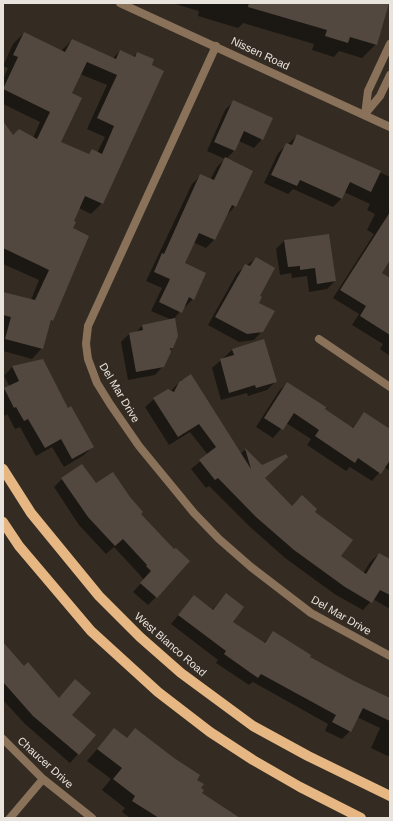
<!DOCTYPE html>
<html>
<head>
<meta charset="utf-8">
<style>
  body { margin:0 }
  #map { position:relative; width:393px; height:821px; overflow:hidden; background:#342c23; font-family:Arial,sans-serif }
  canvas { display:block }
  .frame { position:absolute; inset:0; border:4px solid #e9e3de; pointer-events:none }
</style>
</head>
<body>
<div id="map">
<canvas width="393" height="821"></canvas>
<div class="frame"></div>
</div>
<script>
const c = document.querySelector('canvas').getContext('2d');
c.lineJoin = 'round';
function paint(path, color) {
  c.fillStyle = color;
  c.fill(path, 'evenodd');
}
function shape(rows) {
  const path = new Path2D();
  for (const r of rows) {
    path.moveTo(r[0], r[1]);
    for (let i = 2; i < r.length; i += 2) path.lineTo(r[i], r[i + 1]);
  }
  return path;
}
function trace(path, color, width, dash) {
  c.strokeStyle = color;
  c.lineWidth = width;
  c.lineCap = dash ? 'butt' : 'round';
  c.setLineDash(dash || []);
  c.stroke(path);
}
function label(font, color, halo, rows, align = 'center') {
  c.font = font + ' Arial,sans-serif';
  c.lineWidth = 3;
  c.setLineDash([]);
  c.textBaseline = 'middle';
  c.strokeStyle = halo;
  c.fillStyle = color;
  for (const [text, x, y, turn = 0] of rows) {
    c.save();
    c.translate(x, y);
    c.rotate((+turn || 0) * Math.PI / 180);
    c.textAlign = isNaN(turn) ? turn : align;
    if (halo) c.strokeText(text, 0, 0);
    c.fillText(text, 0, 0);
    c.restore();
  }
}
const shadow = shape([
  [172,3,388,3,376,44,362,58,339,51,334,57,312,50,314,44,243,23,238,28,198,16,199,11],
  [24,33,61,51,72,40,113,58,120,51,133,57,137,53,102,203,91,214,79,208,72,221,52,320,48,324,42,348,32,359,3,351,3,293,31,300,39,280,3,264,3,134,33,138,40,122,3,104,3,79,8,68,3,66,13,44],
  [80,74,107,85,87,129,105,137,97,153,92,150,88,155,60,143,70,94],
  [233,102,262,139,254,148,239,141,234,151,226,159,235,206,227,215,214,240,206,248,193,242,183,264,193,299,185,307,183,307,174,319,172,347,163,366,155,375,128,380,121,342,129,334,135,333,142,326,172,320,151,311,162,288,146,281,192,184,201,175,210,180,217,167,225,159,207,151,225,110],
  [298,135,390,177,390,258,380,273,390,279,390,356,380,349,383,344,352,325,359,314,333,298,374,234,367,230,375,214,367,210,370,204,344,192,341,199,333,207,293,189,288,194,264,183,278,153],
  [284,241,335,281,327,289,309,292,307,276,292,278,291,273,280,275,276,249],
  [256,258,257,303,262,331,254,340,239,342,208,325,237,273],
  [232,350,276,381,267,390,248,396,247,393,221,400,212,368],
  [43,360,68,409,93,446,84,455,64,467,52,447,36,456,20,427,15,429,7,414,5,416,3,412,3,390,10,387,4,376,12,367],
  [190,376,240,454,245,450,262,467,264,478,291,507,302,496,340,556,363,574,370,562,379,554,390,560,390,609,373,599,363,610,336,595,285,558,248,525,209,486,206,488,191,469,208,455,190,432,169,445,145,407,154,399,171,391,181,380],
  [287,383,352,428,364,413,390,430,390,471,384,467,372,481,350,467,346,471,307,445,311,439,286,423,273,438,256,427,279,391],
  [62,479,96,485,140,514,174,551,156,597,148,605,133,592,144,580,139,574,114,547,106,554,79,525,54,487],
  [226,594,231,622,263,644,273,632,308,657,353,682,390,699,390,757,371,748,380,728,357,717,350,731,342,739,325,731,328,724,253,682,249,685,216,663,218,660,171,624,194,596,212,610],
  [3,643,24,667,71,715,78,754,70,763,25,724,3,700],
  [114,729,126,739,135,730,196,780,201,793,230,818,130,818,122,812,125,808,102,790,111,779,87,761]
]);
const building = shape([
  [249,3,389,3,377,45,350,37,348,43,325,36,327,30,248,7],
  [24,32,65,52,72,39,116,59,120,50,135,57,137,52,154,59,152,65,164,71,103,204,85,196,74,221,76,222,73,228,89,236,53,321,51,320,43,349,5,339,11,317,3,315,3,292,35,300,49,270,3,248,3,121,13,135,19,129,37,139,50,112,3,89,18,57,13,55],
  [87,62,117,75,97,118,114,126,102,154,92,149,89,154,61,142,82,98,72,93],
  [233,100,273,118,263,140,244,131,235,151,214,142],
  [297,134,381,171,371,192,350,182,342,199,300,180,297,186,271,175,286,143,292,145],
  [225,157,253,171,236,207,232,205,215,240,199,233,185,263,206,273,194,300,189,297,182,313,159,302,170,279,154,272,162,253,164,254,200,174,214,180],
  [390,212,390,260,382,273,390,278,390,335,360,316,366,306,340,290],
  [329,234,336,281,317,284,315,268,300,270,300,266,288,267,284,240],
  [256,257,275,268,260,296,262,297,259,303,275,311,263,332,247,334,215,317,245,264,250,266],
  [175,318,178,336,173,348,170,348,171,352,164,367,136,372,129,333,143,330,142,325],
  [264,339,277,382,256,388,255,385,229,393,220,359,234,355,232,349],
  [43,359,68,408,71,406,94,447,72,459,61,439,45,448,28,419,24,421,16,407,14,408,4,388,19,381,12,366],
  [191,374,251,469,245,448,262,465,286,454,288,457,265,478,292,506,302,495,317,509,315,512,353,540,341,556,366,574,379,553,390,559,390,595,380,590,372,603,345,587,294,550,256,517,218,478,215,480,199,460,216,447,199,424,178,437,153,398,168,389,174,392,179,382],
  [287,382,326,407,325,409,353,428,364,412,390,429,390,460,381,474,358,458,355,463,315,436,319,430,294,413,283,430,264,418],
  [82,464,96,483,113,472,130,497,143,512,141,514,174,549,176,548,190,561,157,598,140,583,151,571,146,566,147,565,123,539,115,546,88,517,61,478],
  [226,593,244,607,233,622,265,643,273,631,311,655,310,657,354,681,390,698,390,721,363,708,351,732,332,722,336,715,261,674,258,678,224,654,226,651,178,615,194,595,213,610],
  [3,642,24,666,28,662,59,698,75,679,91,693,72,715,96,735,79,755,33,716,3,682],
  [114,728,127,738,135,728,174,758,200,775,197,780,204,784,201,788,204,790,202,793,240,818,159,818,132,801,135,796,113,779,122,768,97,749]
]);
const service = shape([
  [365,114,380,96,390,75],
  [365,115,368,91,390,44]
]);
const minor = shape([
  [120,3,390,127],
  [216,46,88,326,86,344,88,359,97,383,110,404,139,446,194,513,219,539,251,567,311,613,390,656],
  [319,339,390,387],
  [3,739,43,779,92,818],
  [10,818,43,779]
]);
const primary = shape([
  [3,469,31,513,99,596,140,637,181,673,253,726,308,756,390,796],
  [3,522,19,546,91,631,158,692,210,732,253,760,300,787,361,818]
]);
const streetNames = [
  ["Nissen Road",260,54,25],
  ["Del Mar Drive",119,393,59],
  ["Del Mar Drive",341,616,30],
  ["West Blanco Road",170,645,41],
  ["Chaucer Drive",45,763,42]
];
paint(shadow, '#0007');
paint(building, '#52483f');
trace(service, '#8a725a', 8);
trace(minor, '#8a725a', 8);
trace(primary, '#e7b783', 10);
label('11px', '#e9e3de', '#342c23', streetNames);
</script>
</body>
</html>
